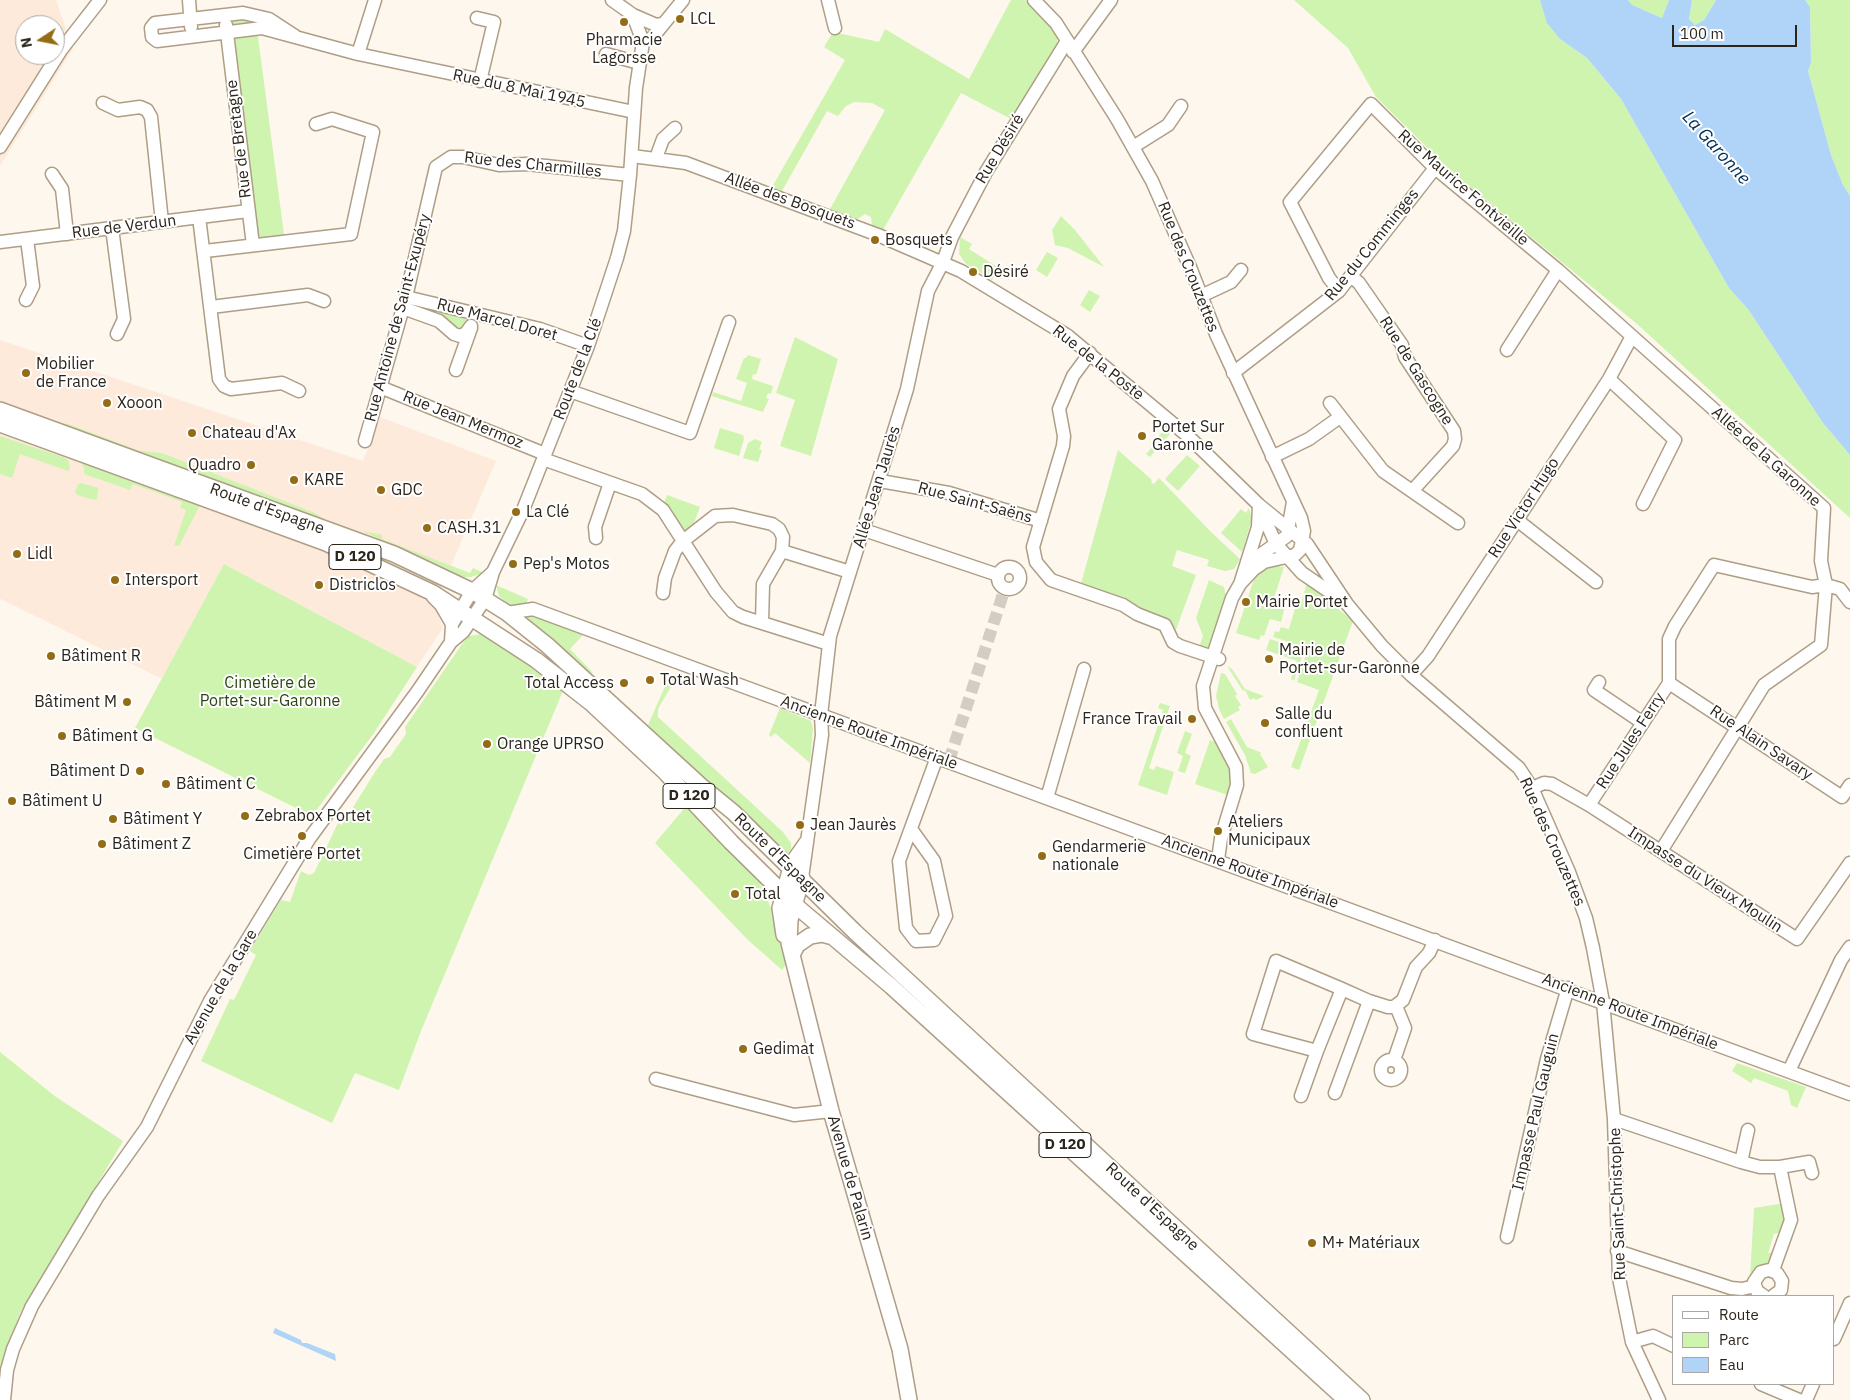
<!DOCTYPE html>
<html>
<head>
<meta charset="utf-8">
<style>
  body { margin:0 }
  #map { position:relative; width:1850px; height:1400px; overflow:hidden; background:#fef7ed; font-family:"IBM Plex Sans",sans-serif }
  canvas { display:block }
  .legend { position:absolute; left:1672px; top:1295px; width:162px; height:90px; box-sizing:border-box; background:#fff; border:1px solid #aba8a4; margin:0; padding:6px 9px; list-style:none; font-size:15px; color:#2c251c }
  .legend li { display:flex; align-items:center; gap:10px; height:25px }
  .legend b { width:25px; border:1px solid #aba8a4 }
  .north { position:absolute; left:15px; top:15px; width:50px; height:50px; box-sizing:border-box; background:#fff; border:1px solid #aba8a4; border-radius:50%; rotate:259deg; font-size:14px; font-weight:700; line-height:20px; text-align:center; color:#2c251c }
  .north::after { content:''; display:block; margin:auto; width:18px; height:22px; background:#946c16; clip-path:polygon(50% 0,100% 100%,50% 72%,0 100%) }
  .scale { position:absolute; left:1672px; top:25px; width:125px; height:22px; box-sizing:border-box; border:2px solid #2c251c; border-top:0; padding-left:6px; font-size:15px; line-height:18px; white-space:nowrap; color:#2c251c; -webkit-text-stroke:4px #fff; paint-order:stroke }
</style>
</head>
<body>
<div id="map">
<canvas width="1850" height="1400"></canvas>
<ul class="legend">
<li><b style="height:6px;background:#fff"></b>Route</li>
<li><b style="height:14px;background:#cff4b0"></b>Parc</li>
<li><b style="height:14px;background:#afd4f8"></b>Eau</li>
</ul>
<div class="north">N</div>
<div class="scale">100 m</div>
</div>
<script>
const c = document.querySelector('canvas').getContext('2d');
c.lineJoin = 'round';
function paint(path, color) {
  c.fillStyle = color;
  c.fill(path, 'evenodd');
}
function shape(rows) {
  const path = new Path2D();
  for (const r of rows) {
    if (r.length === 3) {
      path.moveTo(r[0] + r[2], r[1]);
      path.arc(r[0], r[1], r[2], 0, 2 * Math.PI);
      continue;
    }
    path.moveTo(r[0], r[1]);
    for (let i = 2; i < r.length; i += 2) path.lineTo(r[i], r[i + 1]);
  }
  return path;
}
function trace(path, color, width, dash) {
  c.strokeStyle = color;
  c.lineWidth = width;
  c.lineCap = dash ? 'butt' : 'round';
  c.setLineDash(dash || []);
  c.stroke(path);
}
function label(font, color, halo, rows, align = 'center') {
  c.font = font + ' "IBM Plex Sans",sans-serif';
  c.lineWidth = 4;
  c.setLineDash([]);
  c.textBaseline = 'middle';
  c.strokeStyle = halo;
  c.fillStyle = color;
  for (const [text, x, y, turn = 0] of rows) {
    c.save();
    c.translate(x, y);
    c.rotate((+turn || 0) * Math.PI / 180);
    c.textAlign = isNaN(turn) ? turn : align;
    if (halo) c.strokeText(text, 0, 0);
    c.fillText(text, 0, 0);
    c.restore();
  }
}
const commercial = shape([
  [0,0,56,0,73,49,0,166],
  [25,25,55,25,55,55,25,55],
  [0,340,363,461,380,417,496,461,434,605,443,628,417,667,224,564,162,679,1,599,0,600]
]);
const green = shape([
  [1011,0,1025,0,1041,12,1058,32,1057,46,1013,120,961,93,883,230,872,226,871,217,865,214,856,220,830,209,885,110,872,103,854,102,846,106,838,116,827,111,782,191,772,187,845,60,824,47,833,32,879,42,885,29,969,79],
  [1294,0,1540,0,1560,39,1587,58,1621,99,1729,288,1748,309,1823,423,1850,455,1850,518,1637,324,1451,171,1376,97,1348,48],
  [1628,0,1669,0,1662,18,1632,5],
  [1692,0,1716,0,1704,20,1695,25,1689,19],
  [1805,0,1850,0,1850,196,1843,185,1831,155,1808,71,1811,62,1810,7],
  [255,14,285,242,253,245,225,15],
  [1061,216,1075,230,1104,267,1068,248,1055,245,1052,230],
  [960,237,972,244,969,249,999,268,992,280,966,264,959,254],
  [1047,252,1058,258,1047,277,1036,270],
  [1089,290,1100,296,1090,312,1080,305],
  [410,302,468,318,468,322,460,332,412,306],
  [795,337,838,359,811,456,780,446,795,400,776,393],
  [748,355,761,359,756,375,753,374,752,379,773,386,771,394,768,393,766,398,769,399,763,412,712,396,713,392,741,401,747,383,736,379,744,358,746,358],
  [34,416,71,425,140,451,162,453,315,513,339,529],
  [720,428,743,435,744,439,739,456,714,448],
  [1164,430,1170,434,1150,457,1146,454,1154,445,1152,443],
  [0,436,63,457,68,460,70,468,68,471,20,454,12,478,0,474],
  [755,439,762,442,759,449,762,450,758,462,743,458,748,443],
  [1118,450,1152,480,1151,482,1154,484,1159,478,1211,532,1240,559,1234,569,1225,571,1207,566,1209,560,1177,550,1172,566,1196,575,1174,635,1080,587],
  [1187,455,1200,466,1178,491,1165,479],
  [79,457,201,503,179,546,174,546,186,510,180,508,182,502,133,484,130,490,84,474,84,468],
  [81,483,98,488,97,499,94,500,77,495,75,492,78,484],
  [667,495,700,507,694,523,697,525,685,533,664,503],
  [1249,508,1252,519,1242,552,1221,533,1241,509,1246,513],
  [362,531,379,534,382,535,382,539,470,573,473,568,484,573,471,577,463,577],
  [224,564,417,667,374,733,312,816,135,728],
  [1273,565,1284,567,1274,598,1286,602,1281,622,1270,619,1264,636,1261,635,1259,640,1236,633,1255,576,1262,569],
  [1209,580,1224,587,1226,597,1209,650,1199,647,1203,636,1196,618],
  [1307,583,1353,621,1299,770,1291,767,1319,690,1297,682,1308,648,1273,637,1275,631,1279,632,1281,627,1289,629,1296,605,1300,606],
  [496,585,528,599,525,606,514,607,508,604,499,596],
  [528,615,586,635,583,635,570,649,593,673,584,671,532,624,527,619],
  [488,632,565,686,421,1031,399,1090,355,1073,332,1123,201,1061,230,999,234,1000,256,955,250,951,281,900,290,902,301,871,309,875,314,873,338,823,342,825,375,772,384,759,390,757,401,741,406,734,405,727,462,644,469,636,481,634,485,636],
  [1270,639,1304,650,1294,681,1291,679,1297,661,1266,650],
  [1227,666,1232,669,1245,689,1264,696,1256,700,1254,698,1250,700,1245,690,1243,691],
  [1221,673,1225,674,1237,694,1235,696,1241,705,1238,707,1240,710,1224,719,1219,709,1216,696],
  [670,675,676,678,658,709,658,717,783,832,791,843,791,850,787,853,781,851,709,788,648,725],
  [1160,703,1170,706,1149,768,1154,770,1156,766,1174,772,1167,795,1138,785,1163,710,1158,708],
  [780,708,811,721,813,729,810,763,775,733,771,737,769,735],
  [1231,719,1247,747,1262,753,1260,754,1268,767,1255,774,1251,773,1245,755,1226,722],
  [1185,731,1192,734,1185,753,1191,756,1185,773,1178,771,1183,756,1177,753],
  [1210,740,1215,742,1231,771,1231,783,1228,795,1195,784],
  [688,804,713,828,759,881,774,915,785,952,787,963,782,970,748,940,655,843],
  [0,1052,56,1097,123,1141,20,1313,0,1367],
  [1737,1063,1806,1087,1797,1108,1791,1105,1788,1091,1754,1078,1751,1083,1732,1071],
  [1785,1203,1788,1218,1782,1232,1774,1234,1768,1253,1775,1252,1772,1259,1750,1277,1754,1208]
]);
const water = shape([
  [1540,0,1628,0,1632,5,1662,18,1669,0,1692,0,1689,19,1695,25,1704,20,1716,0,1805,0,1810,7,1811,63,1808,71,1831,155,1843,185,1850,196,1850,455,1823,423,1748,309,1729,288,1621,99,1587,58,1560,39,1547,23],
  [275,1328,301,1340,302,1343,307,1343,335,1354,336,1361,273,1333]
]);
const minorTunnel = shape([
  [949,761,1005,588]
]);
const minor = shape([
  [189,0,191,27],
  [828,0,835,28],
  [1034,0,1056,23,1117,119,1152,181,1190,267,1216,334,1301,518,1304,531,1300,550,1295,555,1264,562,1254,569,1240,584,1232,598,1203,686,1205,708,1236,767,1237,785,1221,838,1218,860],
  [633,15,656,25,662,24],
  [477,18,494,22,480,81],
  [226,25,253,245],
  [295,36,269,19,243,13,155,23,151,28,152,37,157,41,262,28,358,54,634,112],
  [643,42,652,38,683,0],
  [1073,52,1111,0],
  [358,54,375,0],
  [606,54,639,63],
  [103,103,118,110,140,107,147,110,151,117,162,222],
  [0,147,61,50,100,0],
  [1133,147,1168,125,1181,106],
  [632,156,686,163,878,235,961,271,1068,336,1189,437,1259,505,1307,544,1347,604,1382,646,1411,675,1519,768,1532,788,1569,872,1586,918,1593,948,1603,1002,1614,1119,1619,1278,1632,1342,1659,1400],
  [656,158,663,139,675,128],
  [52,174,62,189,67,234],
  [199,217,219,379,224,386,231,389,282,383,299,391],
  [112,228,124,319,117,334],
  [0,242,248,211],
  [205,251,351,234,373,132,332,119,316,124],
  [1351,276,1359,283,1402,345,1405,357,1454,431,1455,439,1453,446,1413,490],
  [1339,291,1329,278,1290,202,1371,104,1435,168,1558,270,1824,508,1821,561,1826,585,1821,645,1764,685,1661,851],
  [1201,296,1231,282,1241,270],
  [406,297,540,329,588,346],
  [26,300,33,286,27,239],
  [211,307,308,295,324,301],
  [403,308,439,321,454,334,460,336,466,333,471,326],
  [1507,350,1558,270],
  [1090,353,1073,376,1059,409,1064,436,1063,446,1033,547,1036,562,1051,580,1123,605,1137,614,1165,625,1173,642,1180,646,1219,659],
  [456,370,471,328],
  [1233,373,1339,291,1435,168],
  [1609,379,1675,440,1643,504],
  [380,387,545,454],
  [570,391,690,433,729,322],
  [1330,403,1383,471,1458,523],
  [365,441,406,297,436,167,451,157,463,157,499,165,527,164,630,175],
  [1272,457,1309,439,1340,417],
  [543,459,642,494,663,510,716,592,733,612,743,617,829,644],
  [880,481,949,493,1041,521],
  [1261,511,1276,544,1302,573,1343,601],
  [1517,520,1596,582],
  [864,530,998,575],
  [596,538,595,527,610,483],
  [782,551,850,572],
  [1246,565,1287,536,1293,502],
  [1009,578,11],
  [1241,581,1258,527,1259,505],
  [663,593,665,578,675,551,683,541,715,516,733,515,772,524,779,529,783,537,782,551,763,584,762,623],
  [433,597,441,605,452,624],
  [507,613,533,609,1850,1094],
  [451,642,463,632,485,599,493,572,523,510,588,346,617,258,624,231,630,175,636,88,643,42,633,15,612,0],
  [1411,675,1428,656,1517,520,1609,379,1631,338],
  [1599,682,1594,690,1643,723],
  [1669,683,1842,797,1850,785],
  [1532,788,1544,783,1552,784,1589,805,1797,939,1850,863],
  [1047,798,1084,669],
  [1589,805,1669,683,1669,639,1675,626,1714,565,1812,587,1826,585,1840,589,1850,602],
  [911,829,934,861,946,916,934,940,916,941,906,928,899,861,937,757],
  [791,867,795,857,807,840],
  [802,878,822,735,821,715,830,636,907,389,928,291,943,262,952,237,986,172,1067,41],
  [1342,989,1317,1051,1253,1034,1276,961,1342,989,1369,1001,1388,1007,1394,1007,1403,1000,1416,967,1429,953,1435,940],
  [1391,1070,10],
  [1394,1060,1405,1028,1396,1006],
  [1789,1071,1841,960,1850,947],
  [656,1079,794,1115,831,1111],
  [1335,1093,1369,1001],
  [1301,1096,1317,1051],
  [1614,1119,1741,1162,1760,1167,1780,1167,1791,1220,1773,1270],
  [1741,1162,1748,1130],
  [1780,1167,1809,1162,1812,1173],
  [1507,1237,1547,1059,1568,988],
  [1617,1251,1731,1288,1742,1289,1755,1286],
  [1764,1296,1757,1291,1754,1282,1761,1272,1769,1270,1777,1273,1782,1281,1781,1290,1773,1296],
  [1834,1339,1850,1303],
  [1632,1342,1653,1336,1674,1346],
  [1761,1384,1799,1400],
  [4,1400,7,1370,13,1349,32,1306,98,1196,147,1127,210,1001,309,839,417,692,451,642,452,624,472,591,493,572],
  [1806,1400,1813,1384]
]);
const major = shape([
  [0,410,394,554,472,591,507,613,547,645,701,786,733,812,855,932,1362,1400],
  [0,424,326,543,433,593,536,660,591,703,665,772,731,842,795,905,892,987,1346,1400],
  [802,878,790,920,789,943,831,1111,900,1349,909,1400],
  [784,935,780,908,791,867],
  [792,955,797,945,810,936,822,934,833,937]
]);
const markers = [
  [680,19,5,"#946c16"],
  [624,22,5,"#946c16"],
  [875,240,5,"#946c16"],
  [973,272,5,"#946c16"],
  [26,373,5,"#946c16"],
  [107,403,5,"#946c16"],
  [192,433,5,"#946c16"],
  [1142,436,5,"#946c16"],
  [251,465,5,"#946c16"],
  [294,480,5,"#946c16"],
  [381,490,5,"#946c16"],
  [516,512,5,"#946c16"],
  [427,528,5,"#946c16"],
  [17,554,5,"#946c16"],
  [513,564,5,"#946c16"],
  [115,580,5,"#946c16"],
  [319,585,5,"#946c16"],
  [1246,602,5,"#946c16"],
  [51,656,5,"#946c16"],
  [1269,659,5,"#946c16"],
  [650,680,5,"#946c16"],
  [624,683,5,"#946c16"],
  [127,702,5,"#946c16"],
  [1192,719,5,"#946c16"],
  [1265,723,5,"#946c16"],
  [62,736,5,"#946c16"],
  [487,744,5,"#946c16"],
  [140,771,5,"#946c16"],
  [166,784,5,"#946c16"],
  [12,801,5,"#946c16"],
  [245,816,5,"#946c16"],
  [113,819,5,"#946c16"],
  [800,825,5,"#946c16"],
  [1218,831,5,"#946c16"],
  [302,836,5,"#946c16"],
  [102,844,5,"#946c16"],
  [1042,856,5,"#946c16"],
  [735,894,5,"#946c16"],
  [743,1049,5,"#946c16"],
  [1312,1243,5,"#946c16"]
];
const shields = [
  [355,557,52],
  [689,796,52],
  [1065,1145,52]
];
const shieldNames = [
  ["D 120",355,557],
  ["D 120",689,796],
  ["D 120",1065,1145]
];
const poiNames = [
  ["LCL",690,19],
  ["Pharmacie",624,40,"center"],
  ["Lagorsse",624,58,"center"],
  ["Bosquets",885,240],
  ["Désiré",983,272],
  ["Mobilier",36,364],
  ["de France",36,382],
  ["Xooon",117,403],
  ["Portet Sur",1152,427],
  ["Garonne",1152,445],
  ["Chateau d'Ax",202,433],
  ["Quadro",241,465,"right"],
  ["KARE",304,480],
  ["GDC",391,490],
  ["La Clé",526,512],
  ["CASH.31",437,528],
  ["Lidl",27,554],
  ["Pep's Motos",523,564],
  ["Intersport",125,580],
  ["Districlos",329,585],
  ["Mairie Portet",1256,602],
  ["Mairie de",1279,650],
  ["Portet-sur-Garonne",1279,668],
  ["Bâtiment R",61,656],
  ["Total Wash",660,680],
  ["Total Access",614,683,"right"],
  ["Bâtiment M",117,702,"right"],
  ["Salle du",1275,714],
  ["confluent",1275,732],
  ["France Travail",1182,719,"right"],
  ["Bâtiment G",72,736],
  ["Orange UPRSO",497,744],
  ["Bâtiment D",130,771,"right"],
  ["Bâtiment C",176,784],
  ["Bâtiment U",22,801],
  ["Zebrabox Portet",255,816],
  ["Bâtiment Y",123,819],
  ["Ateliers",1228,822],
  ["Municipaux",1228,840],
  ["Jean Jaurès",810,825],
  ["Bâtiment Z",112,844],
  ["Gendarmerie",1052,847],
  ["nationale",1052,865],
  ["Cimetière Portet",302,854,"center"],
  ["Total",745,894],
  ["Gedimat",753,1049],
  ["M+ Matériaux",1322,1243]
];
const streetNames = [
  ["Rue du 8 Mai 1945",519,89,12],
  ["Rue de Bretagne",239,139,-97],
  ["Rue Désiré",1000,149,-59],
  ["Rue des Charmilles",533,165,6],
  ["Rue Maurice Fontvieille",1463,188,41],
  ["Allée des Bosquets",790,201,20],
  ["Rue de Verdun",124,227,-7],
  ["Rue du Comminges",1372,245,-51],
  ["Rue des Crouzettes",1188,267,68],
  ["Rue Antoine de Saint-Exupéry",398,318,-75],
  ["Rue Marcel Doret",497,320,15],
  ["Rue de la Poste",1098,363,38],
  ["Route de la Clé",578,369,-69],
  ["Rue de Gascogne",1416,371,58],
  ["Rue Jean Mermoz",463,420,22],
  ["Allée de la Garonne",1766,457,42],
  ["Allée Jean Jaurès",877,487,-73],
  ["Rue Saint-Saëns",975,503,15],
  ["Rue Victor Hugo",1524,508,-57],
  ["Route d'Espagne",267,509,20],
  ["Ancienne Route Impériale",869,733,20],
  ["Rue Jules Ferry",1631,741,-57],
  ["Rue Alain Savary",1761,743,34],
  ["Rue des Crouzettes",1552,842,66],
  ["Route d'Espagne",780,858,44],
  ["Ancienne Route Impériale",1250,872,20],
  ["Impasse du Vieux Moulin",1705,880,33],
  ["Avenue de la Gare",221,987,-60],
  ["Ancienne Route Impériale",1630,1012,21],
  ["Impasse Paul Gauguin",1536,1112,-77],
  ["Avenue de Palarin",850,1178,74],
  ["Rue Saint-Christophe",1618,1204,-92],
  ["Route d'Espagne",1152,1207,43]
];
const parkNames = [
  ["Cimetière de",270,683],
  ["Portet-sur-Garonne",270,701]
];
const waterNames = [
  ["La Garonne",1716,148,48]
];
paint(commercial, '#feeadb');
paint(green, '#cff4b0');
paint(water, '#afd4f8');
trace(minorTunnel, '#d4cdc3', 12, [12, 6]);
trace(minor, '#ae9e86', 15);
trace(major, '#ae9e86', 18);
trace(minor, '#fff', 12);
trace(major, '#fff', 15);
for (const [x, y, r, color] of markers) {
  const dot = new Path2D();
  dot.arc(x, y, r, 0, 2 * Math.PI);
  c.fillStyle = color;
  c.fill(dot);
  trace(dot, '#fff', 2);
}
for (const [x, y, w] of shields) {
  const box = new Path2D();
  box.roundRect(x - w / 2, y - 12.5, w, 25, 4);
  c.fillStyle = '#fff';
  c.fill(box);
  trace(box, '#2c251c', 1);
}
label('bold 15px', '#2c251c', null, shieldNames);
label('16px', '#2c251c', '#fff', poiNames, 'left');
label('16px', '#2c251c', '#fff', streetNames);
label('16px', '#2c4512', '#fff', parkNames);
label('italic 18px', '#002f53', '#fff', waterNames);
</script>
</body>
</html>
